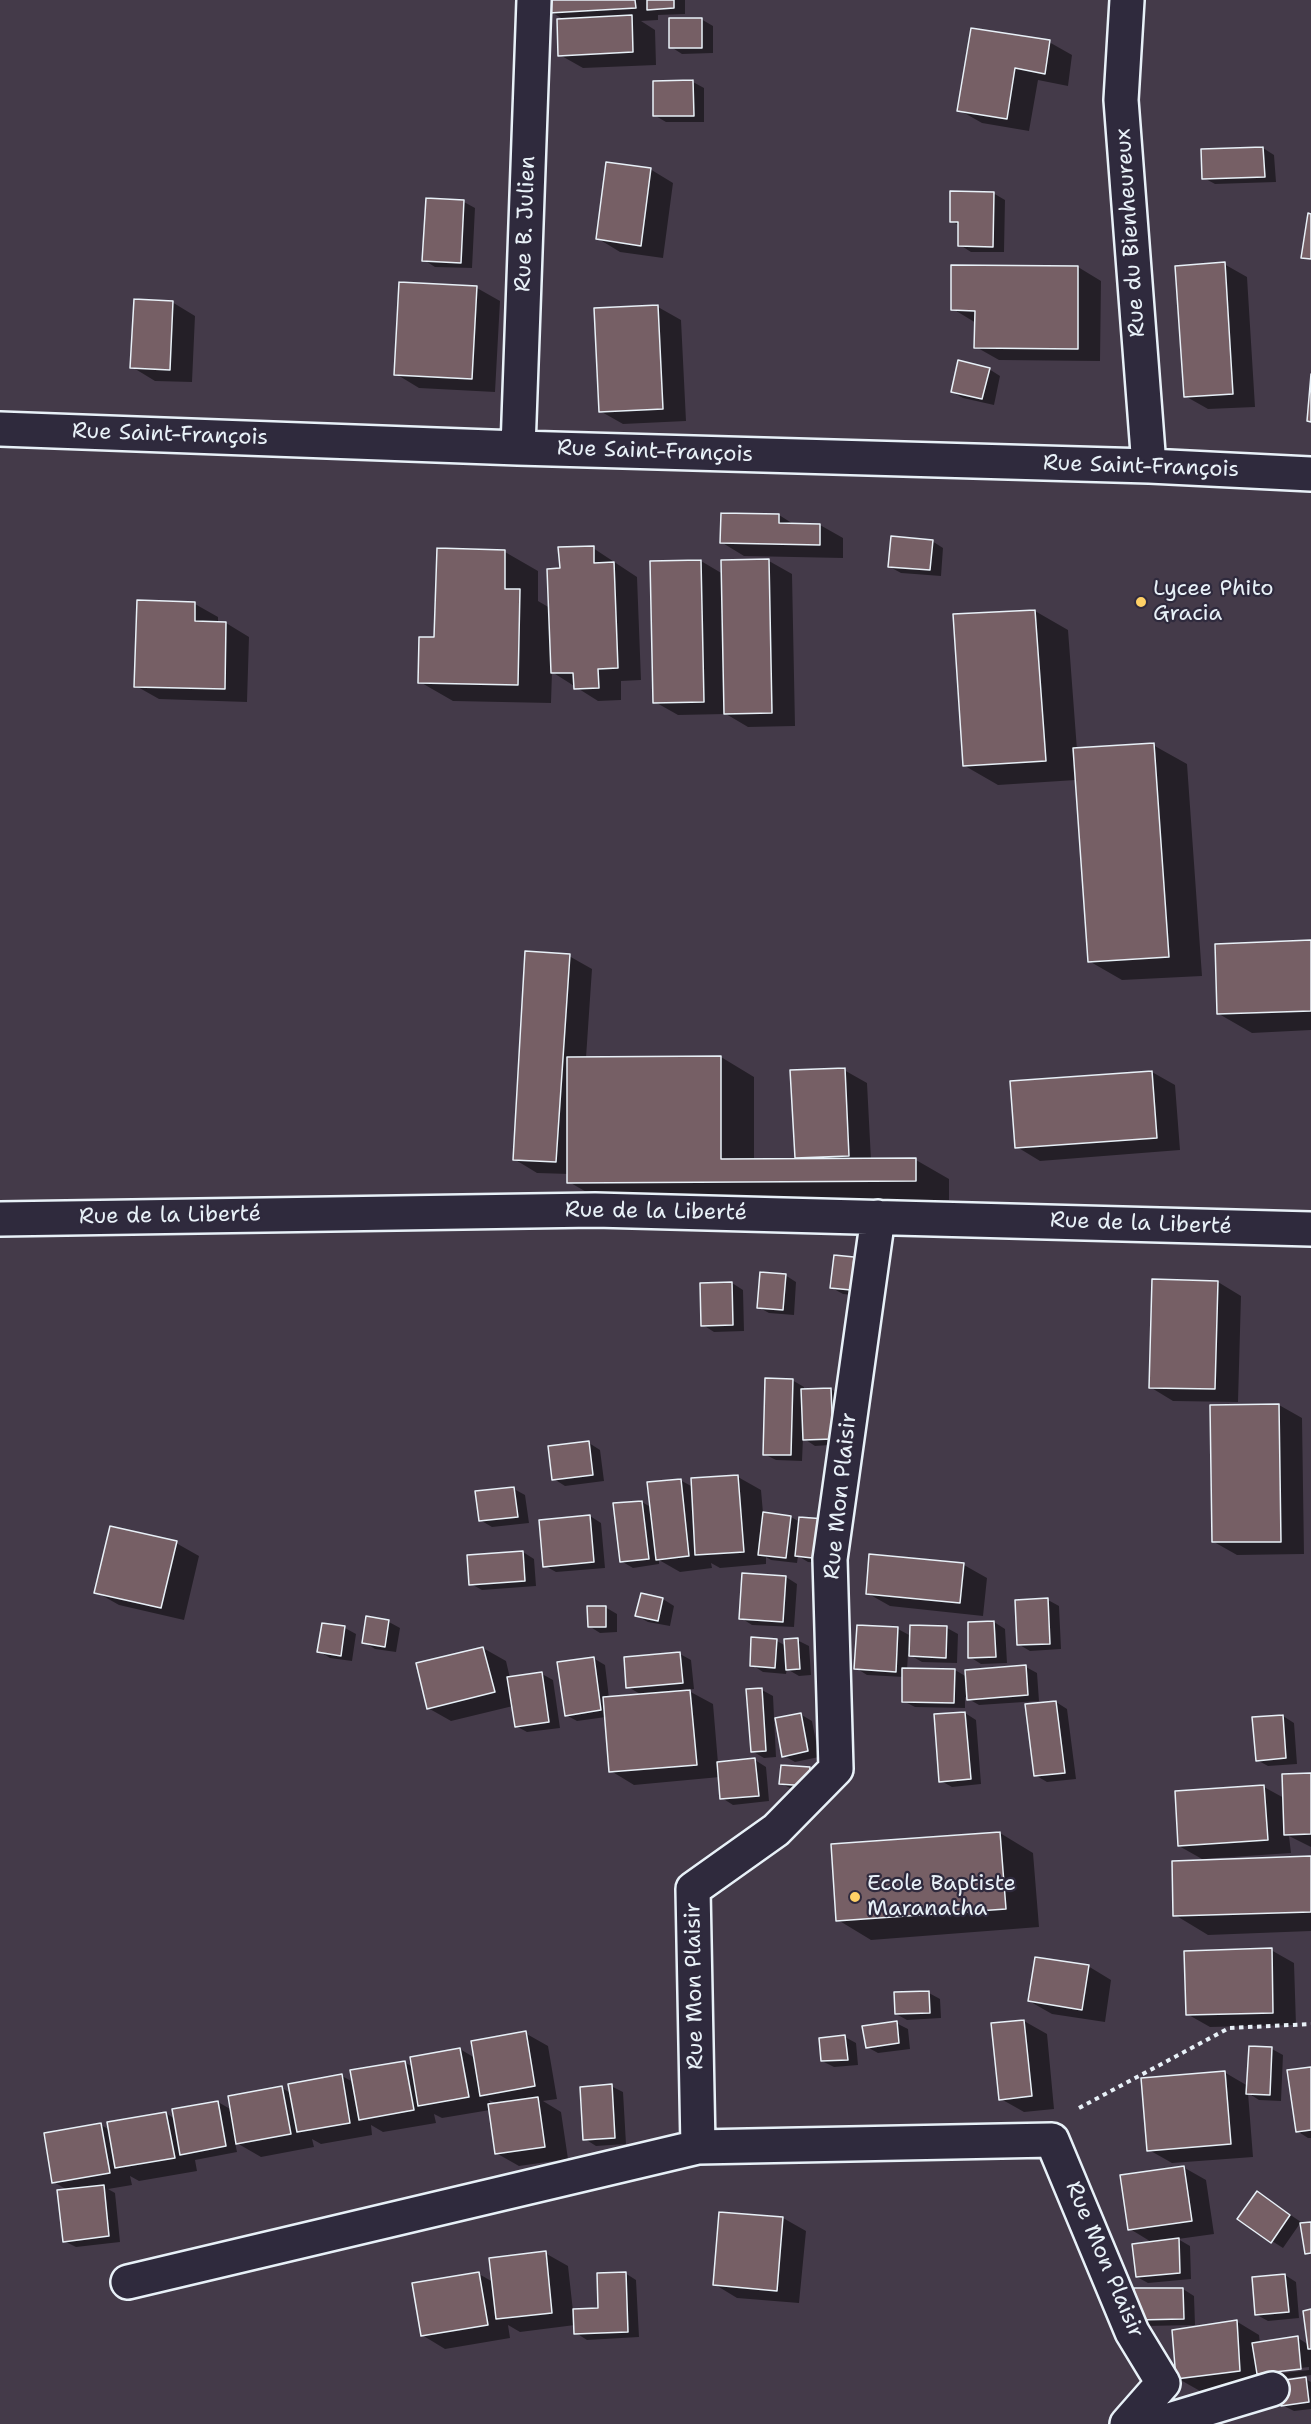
<!DOCTYPE html>
<html>
<head>
<meta charset="utf-8">
<style>
  body { margin:0 }
  canvas { display:block; background:#443a49 }
</style>
</head>
<body>
<canvas width="1311" height="2424"></canvas>
<script>
const c = document.querySelector('canvas').getContext('2d');
c.lineJoin = 'round';
function paint(path, color) {
  c.fillStyle = color;
  c.fill(path, 'evenodd');
}
function shape(rows) {
  const path = new Path2D();
  for (const r of rows) {
    path.moveTo(r[0], r[1]);
    for (let i = 2; i < r.length; i += 2) path.lineTo(r[i], r[i + 1]);
  }
  return path;
}
function trace(path, color, width, dash) {
  c.strokeStyle = color;
  c.lineWidth = width;
  c.lineCap = dash ? 'butt' : 'round';
  c.setLineDash(dash || []);
  c.stroke(path);
}
function label(font, color, halo, rows, align = 'center') {
  c.font = font + ' "Shantell Sans",sans-serif';
  c.lineWidth = 4.5;
  c.setLineDash([]);
  c.textBaseline = 'middle';
  c.strokeStyle = halo;
  c.fillStyle = color;
  for (const [text, x, y, turn = 0] of rows) {
    c.save();
    c.translate(x, y);
    c.rotate((+turn || 0) * Math.PI / 180);
    c.textAlign = isNaN(turn) ? turn : align;
    if (halo) c.strokeText(text, 0, 0);
    c.fillText(text, 0, 0);
    c.restore();
  }
}
const shadow = shape([
  [550,0,685,0,685,14,658,15,658,20,641,21,655,30,656,65,583,68,560,55,565,20,551,12],
  [701,19,713,26,713,53,682,54,671,47],
  [1049,42,1072,55,1068,86,1038,80,1029,131,982,123,959,110],
  [693,82,704,88,704,122,666,122,654,115],
  [1263,148,1274,155,1276,182,1215,184,1204,178,1202,150],
  [650,169,673,183,663,258,620,252,597,238],
  [993,193,1005,200,1004,252,971,252,960,245,960,226,951,221],
  [464,202,475,208,472,268,435,267,424,260],
  [1224,264,1247,277,1255,407,1208,409,1185,396],
  [1078,267,1101,281,1100,361,999,360,976,347,976,323,953,309],
  [477,288,500,301,495,392,419,388,396,374],
  [172,302,195,316,192,382,155,381,132,367],
  [658,307,681,320,686,421,623,424,600,411],
  [989,369,1000,376,994,405,963,398,952,392],
  [722,514,779,515,795,525,820,525,843,538,843,558,744,556,721,542],
  [932,541,943,548,941,576,901,573,890,567],
  [593,548,637,577,641,680,621,681,621,700,598,701,552,672,551,703,453,701,420,682,436,639,505,552,538,571,538,601,550,608,561,569],
  [701,561,723,574,769,561,792,574,795,726,748,727,726,714,678,715,655,702],
  [195,604,218,617,218,623,226,623,249,637,247,702,159,699,136,686],
  [1035,611,1068,630,1077,750,1153,745,1187,764,1202,976,1122,980,1089,961,1076,780,998,785,965,766,954,615],
  [1311,942,1311,1030,1252,1033,1219,1014],
  [569,956,592,969,586,1058,721,1057,754,1077,754,1160,801,1160,796,1158,844,1070,867,1083,871,1160,916,1160,949,1179,949,1200,602,1201,569,1182,569,1174,537,1173,514,1159],
  [1152,1072,1175,1085,1180,1150,1040,1161,1017,1147],
  [854,1258,865,1265,862,1296,843,1294,832,1288],
  [785,1275,796,1282,794,1315,769,1313,758,1307],
  [1218,1282,1241,1296,1238,1402,1173,1401,1150,1387],
  [732,1283,743,1290,744,1331,714,1332,703,1325],
  [792,1380,804,1387,804,1391,831,1389,842,1396,844,1444,815,1446,803,1438,802,1461,776,1460,764,1454],
  [1279,1405,1302,1418,1304,1554,1237,1555,1214,1542],
  [589,1443,600,1450,604,1481,565,1486,554,1479],
  [738,1477,761,1490,763,1513,791,1517,800,1522,832,1564,808,1562,798,1556,797,1563,771,1560,766,1557,766,1564,720,1568,711,1563,712,1568,680,1572,659,1560,659,1564,633,1568,621,1561,642,1502,652,1508,680,1480,693,1487],
  [514,1489,525,1495,529,1523,492,1527,480,1520],
  [590,1516,601,1523,605,1568,556,1572,545,1566],
  [176,1543,199,1556,184,1620,119,1605,96,1592],
  [523,1552,534,1559,536,1586,482,1590,471,1584],
  [964,1565,987,1578,983,1616,890,1606,867,1593],
  [786,1577,797,1584,794,1627,752,1625,741,1618],
  [663,1599,674,1606,670,1626,648,1622,637,1616],
  [1048,1600,1059,1606,1061,1649,1030,1651,1018,1644],
  [605,1607,617,1614,617,1632,600,1633,589,1626],
  [368,1618,389,1622,400,1628,396,1652,375,1649,364,1642],
  [994,1622,1005,1629,1007,1663,981,1664,970,1657],
  [911,1626,947,1628,958,1634,957,1663,922,1662,908,1654,907,1670,955,1670,967,1677,1026,1667,1037,1673,1039,1701,979,1705,965,1697,965,1708,915,1707,903,1701,904,1677,867,1675,856,1668,898,1629,911,1636],
  [345,1628,356,1634,352,1661,330,1658,319,1651],
  [753,1639,777,1641,786,1646,797,1640,809,1646,811,1675,799,1676,787,1669,786,1674,763,1672,752,1665],
  [483,1648,506,1661,510,1678,542,1674,553,1680,560,1728,527,1732,516,1726,513,1706,451,1721,428,1708],
  [680,1654,691,1660,694,1689,687,1690,713,1704,718,1763,755,1760,766,1767,769,1801,733,1805,722,1798,720,1777,634,1785,611,1771,606,1717,577,1721,566,1715,593,1658,605,1665,609,1698,642,1695,628,1687],
  [762,1690,773,1696,776,1757,764,1758,752,1751],
  [1056,1702,1067,1709,1076,1779,1047,1782,1035,1775],
  [965,1713,976,1720,981,1784,952,1787,941,1781],
  [800,1714,812,1721,819,1757,795,1762,784,1756],
  [1283,1716,1294,1723,1297,1764,1268,1766,1257,1760],
  [809,1769,821,1775,819,1792,792,1789,780,1783],
  [1311,1774,1311,1847,1289,1836,1291,1853,1202,1859,1179,1846,1264,1787,1284,1798],
  [1000,1833,1033,1853,1039,1927,871,1940,838,1920],
  [1311,1858,1311,1931,1208,1935,1175,1915],
  [1271,1950,1294,1963,1296,2025,1210,2027,1187,2014],
  [1088,1966,1111,1980,1105,2022,1052,2014,1029,2001],
  [929,1993,940,1999,941,2018,907,2020,896,2014],
  [1024,2021,1047,2034,1054,2109,1024,2112,1001,2099],
  [896,2023,908,2029,910,2049,878,2053,867,2047],
  [525,2033,548,2046,557,2099,543,2101,561,2112,568,2159,519,2166,496,2153,490,2110,442,2118,434,2114,436,2123,383,2132,371,2125,372,2135,321,2144,312,2139,314,2147,261,2157,235,2142,237,2152,195,2160,197,2171,139,2181,130,2176,132,2185,108,2189,115,2193,120,2242,76,2247,64,2241,69,2191,54,2182,101,2125,110,2130,166,2113,175,2119,218,2102,232,2110,282,2088,291,2093,342,2076,353,2082,404,2062,413,2067,460,2049,475,2058],
  [489,2100,498,2104,491,2105],
  [845,2037,856,2043,858,2065,834,2067,822,2061],
  [1250,2047,1272,2049,1283,2055,1281,2101,1259,2100,1248,2093,1253,2157,1172,2163,1149,2150,1224,2072,1248,2086],
  [1311,2068,1311,2138,1308,2138,1297,2131],
  [611,2086,623,2092,626,2144,596,2146,585,2139],
  [1183,2167,1206,2180,1214,2234,1178,2239,1190,2246,1191,2279,1148,2283,1137,2277,1153,2243,1130,2229],
  [1268,2200,1301,2222,1283,2248,1272,2241],
  [783,2218,806,2231,799,2303,737,2298,714,2284],
  [545,2253,568,2266,573,2311,600,2310,625,2273,636,2280,639,2337,587,2340,576,2333,575,2325,520,2332,508,2325,510,2338,445,2349,422,2335,479,2274,493,2282],
  [1285,2275,1296,2282,1299,2318,1268,2321,1257,2315],
  [1183,2289,1194,2296,1195,2325,1147,2326,1136,2319],
  [1311,2311,1311,2375,1270,2380,1263,2384,1200,2391,1177,2378,1236,2321,1259,2335,1260,2344,1298,2338,1309,2345],
  [1309,2367,1309,2370,1267,2375,1267,2372],
  [1305,2379,1311,2382,1311,2409,1294,2411,1282,2405]
]);
const building = shape([
  [548,0,635,0,636,8,549,13,548,0],
  [647,0,674,0,674,8,647,10,647,0],
  [632,15,633,52,558,56,557,19,632,15],
  [669,18,702,18,702,48,669,48,669,18],
  [971,28,1050,40,1045,74,1015,68,1007,119,957,111,971,28],
  [693,80,694,116,653,116,653,81,693,80],
  [1263,147,1265,177,1202,179,1201,149,1263,147],
  [606,162,651,168,641,246,596,239,606,162],
  [950,191,994,192,993,247,958,246,958,222,950,222,950,191],
  [426,198,464,200,461,263,422,261,426,198],
  [1308,213,1311,214,1311,259,1301,258,1308,213],
  [1225,262,1233,394,1184,397,1175,266,1225,262],
  [951,265,1078,266,1078,349,974,348,975,311,951,310,951,265],
  [399,282,477,286,472,379,394,375,399,282],
  [134,299,173,301,170,370,130,368,134,299],
  [658,305,663,409,599,412,594,308,658,305],
  [958,360,990,368,982,399,951,392,958,360],
  [1311,374,1311,422,1307,421,1311,374],
  [721,513,779,514,779,523,820,524,820,545,720,543,721,513],
  [891,536,933,540,930,570,888,567,891,536],
  [594,546,594,563,614,562,618,668,598,669,599,688,574,689,573,673,551,673,547,569,560,568,558,547,594,546],
  [437,548,505,550,505,589,520,589,518,685,418,683,419,637,434,637,437,548],
  [769,559,772,713,724,714,721,560,769,559],
  [701,560,704,702,653,703,650,561,701,560],
  [137,600,195,602,195,621,226,622,225,689,134,687,137,600],
  [1035,610,1046,761,963,766,953,614,1035,610],
  [1154,743,1169,957,1088,962,1073,748,1154,743],
  [1311,940,1311,1011,1217,1014,1215,944,1311,940],
  [525,951,570,954,556,1162,513,1160,525,951],
  [721,1056,721,1159,916,1158,916,1181,567,1183,567,1057,721,1056],
  [845,1068,849,1156,795,1158,790,1070,845,1068],
  [1152,1071,1157,1138,1015,1148,1010,1081,1152,1071],
  [834,1255,854,1257,851,1290,830,1288,834,1255],
  [760,1272,786,1274,783,1310,757,1308,760,1272],
  [1152,1279,1218,1281,1215,1389,1149,1388,1152,1279],
  [732,1282,733,1325,701,1326,700,1283,732,1282],
  [765,1378,793,1379,791,1455,763,1455,765,1378],
  [831,1388,833,1439,803,1440,801,1389,831,1388],
  [1279,1404,1281,1542,1212,1542,1210,1405,1279,1404],
  [589,1441,593,1475,552,1480,548,1446,589,1441],
  [738,1475,744,1552,695,1555,691,1478,738,1475],
  [681,1479,689,1556,656,1560,647,1482,681,1479],
  [514,1487,518,1517,479,1521,475,1491,514,1487],
  [642,1501,649,1559,620,1562,613,1503,642,1501],
  [763,1512,791,1516,786,1558,758,1555,763,1512],
  [590,1515,594,1562,543,1567,539,1520,590,1515],
  [799,1517,825,1519,821,1559,795,1556,799,1517],
  [110,1526,177,1541,161,1608,94,1593,110,1526],
  [523,1551,525,1581,469,1585,467,1555,523,1551],
  [869,1554,964,1563,960,1603,866,1594,869,1554],
  [742,1573,786,1576,783,1622,739,1619,742,1573],
  [641,1593,663,1598,658,1621,635,1616,641,1593],
  [1048,1598,1050,1644,1017,1645,1015,1600,1048,1598],
  [587,1606,606,1606,606,1627,588,1627,587,1606],
  [366,1616,389,1620,385,1647,362,1643,366,1616],
  [994,1621,996,1657,968,1658,968,1622,994,1621],
  [322,1623,345,1626,341,1656,317,1652,322,1623],
  [857,1625,898,1627,896,1672,854,1669,857,1625],
  [910,1625,947,1626,946,1658,909,1656,910,1625],
  [751,1637,777,1639,775,1668,750,1666,751,1637],
  [798,1638,800,1669,786,1670,784,1639,798,1638],
  [483,1647,495,1692,427,1709,416,1663,483,1647],
  [680,1652,683,1683,626,1688,624,1657,680,1652],
  [594,1657,601,1710,565,1716,557,1662,594,1657],
  [1026,1665,1028,1695,967,1700,965,1670,1026,1665],
  [902,1668,955,1669,954,1703,902,1702,902,1668],
  [542,1672,549,1722,515,1727,507,1677,542,1672],
  [762,1688,766,1751,751,1752,746,1689,762,1688],
  [690,1690,697,1765,609,1772,603,1697,690,1690],
  [1056,1701,1065,1773,1034,1776,1025,1704,1056,1701],
  [965,1712,971,1779,939,1782,934,1714,965,1712],
  [801,1713,808,1751,782,1757,775,1718,801,1713],
  [1283,1715,1286,1758,1256,1761,1252,1717,1283,1715],
  [755,1758,759,1796,720,1799,717,1762,755,1758],
  [781,1765,810,1767,808,1786,779,1784,781,1765],
  [1311,1773,1311,1834,1284,1835,1282,1774,1311,1773],
  [1264,1785,1268,1840,1178,1846,1175,1791,1264,1785],
  [1000,1832,1006,1909,836,1921,831,1844,1000,1832],
  [1311,1856,1311,1912,1173,1916,1172,1861,1311,1856],
  [1272,1948,1273,2013,1186,2015,1184,1951,1272,1948],
  [1035,1957,1089,1965,1082,2010,1028,2001,1035,1957],
  [929,1991,930,2013,895,2014,894,1992,929,1991],
  [1024,2020,1032,2096,999,2100,991,2023,1024,2020],
  [897,2021,899,2043,866,2048,862,2026,897,2021],
  [526,2031,535,2086,480,2096,471,2041,526,2031],
  [845,2035,848,2060,821,2061,819,2038,845,2035],
  [1249,2046,1272,2047,1270,2095,1246,2094,1249,2046],
  [460,2048,469,2097,418,2106,410,2057,460,2048],
  [405,2061,414,2110,359,2120,350,2070,405,2061],
  [1311,2067,1311,2130,1296,2132,1287,2070,1311,2067],
  [1225,2071,1231,2144,1147,2151,1141,2078,1225,2071],
  [342,2074,350,2123,297,2132,288,2084,342,2074],
  [612,2084,615,2138,583,2140,580,2087,612,2084],
  [282,2086,291,2134,236,2144,228,2096,282,2086],
  [538,2097,545,2147,495,2154,488,2104,538,2097],
  [218,2101,226,2146,180,2155,172,2109,218,2101],
  [166,2112,175,2158,115,2168,107,2122,166,2112],
  [101,2123,110,2173,52,2183,44,2133,101,2123],
  [1184,2166,1192,2221,1128,2230,1120,2175,1184,2166],
  [104,2185,109,2236,63,2242,57,2190,104,2185],
  [1257,2191,1290,2215,1271,2243,1237,2219,1257,2191],
  [719,2212,783,2217,777,2291,713,2285,719,2212],
  [1311,2222,1311,2253,1305,2254,1300,2223,1311,2222],
  [1179,2238,1180,2273,1136,2277,1132,2244,1179,2238],
  [546,2251,552,2313,496,2319,489,2258,546,2251],
  [479,2272,488,2325,421,2336,412,2283,479,2272],
  [626,2272,628,2332,574,2334,573,2309,598,2308,597,2273,626,2272],
  [1285,2274,1289,2312,1255,2315,1252,2277,1285,2274],
  [1134,2288,1183,2288,1184,2319,1135,2320,1134,2288],
  [1311,2309,1311,2349,1308,2349,1303,2311,1311,2309],
  [1237,2320,1240,2371,1176,2379,1172,2330,1237,2320],
  [1298,2336,1301,2369,1257,2374,1252,2343,1298,2336],
  [1306,2377,1309,2402,1281,2406,1278,2381,1306,2377]
]);
const path = shape([
  [1079,2108,1229,2028,1311,2024]
]);
const minor = shape([
  [1127,0,1121,100,1149,466],
  [0,429,518,448,1149,466,1311,474],
  [518,448,534,0],
  [0,1219,595,1210,1311,1229],
  [698,2147,693,1889,776,1830,836,1769,830,1559,878,1217],
  [128,2282,698,2147,1052,2140,1132,2332,1163,2383,1127,2424],
  [1156,2424,1272,2389]
]);
const markers = [
  [1141,602,6,"#ffd166"],
  [855,1897,6,"#ffd166"]
];
const streetNames = [
  ["Rue B. Julien",526,224,-88],
  ["Rue du Bienheureux",1131,233,-94],
  ["Rue Saint-François",170,435,2],
  ["Rue Saint-François",655,452,2],
  ["Rue Saint-François",1141,467,2],
  ["Rue de la Liberté",656,1212,1],
  ["Rue de la Liberté",170,1216,-1],
  ["Rue de la Liberté",1141,1224,2],
  ["Rue Mon Plaisir",841,1496,-84],
  ["Rue Mon Plaisir",695,1986,-91],
  ["Rue Mon Plaisir",1104,2260,67]
];
const poiNames = [
  ["Lycee Phito",1153,589],
  ["Gracia",1153,614],
  ["Ecole Baptiste",867,1884],
  ["Maranatha",867,1909]
];
paint(shadow, '#0007');
paint(building, '#765f65');
trace(building, '#e8f1f8', 1.5);
trace(minor, '#e8f1f8', 38);
trace(path, '#e8f1f8', 4, [4.5, 4.5]);
trace(minor, '#2f2a3d', 33);
for (const [x, y, r, color] of markers) {
  const dot = new Path2D();
  dot.arc(x, y, r, 0, 2 * Math.PI);
  c.fillStyle = color;
  c.fill(dot);
  trace(dot, '#2f2a3d', 2);
}
label('22px', '#e8f1f8', '#2f2a3d', streetNames);
label('22px', '#e8f1f8', '#2f2a3d', poiNames, 'left');
</script>
</body>
</html>
